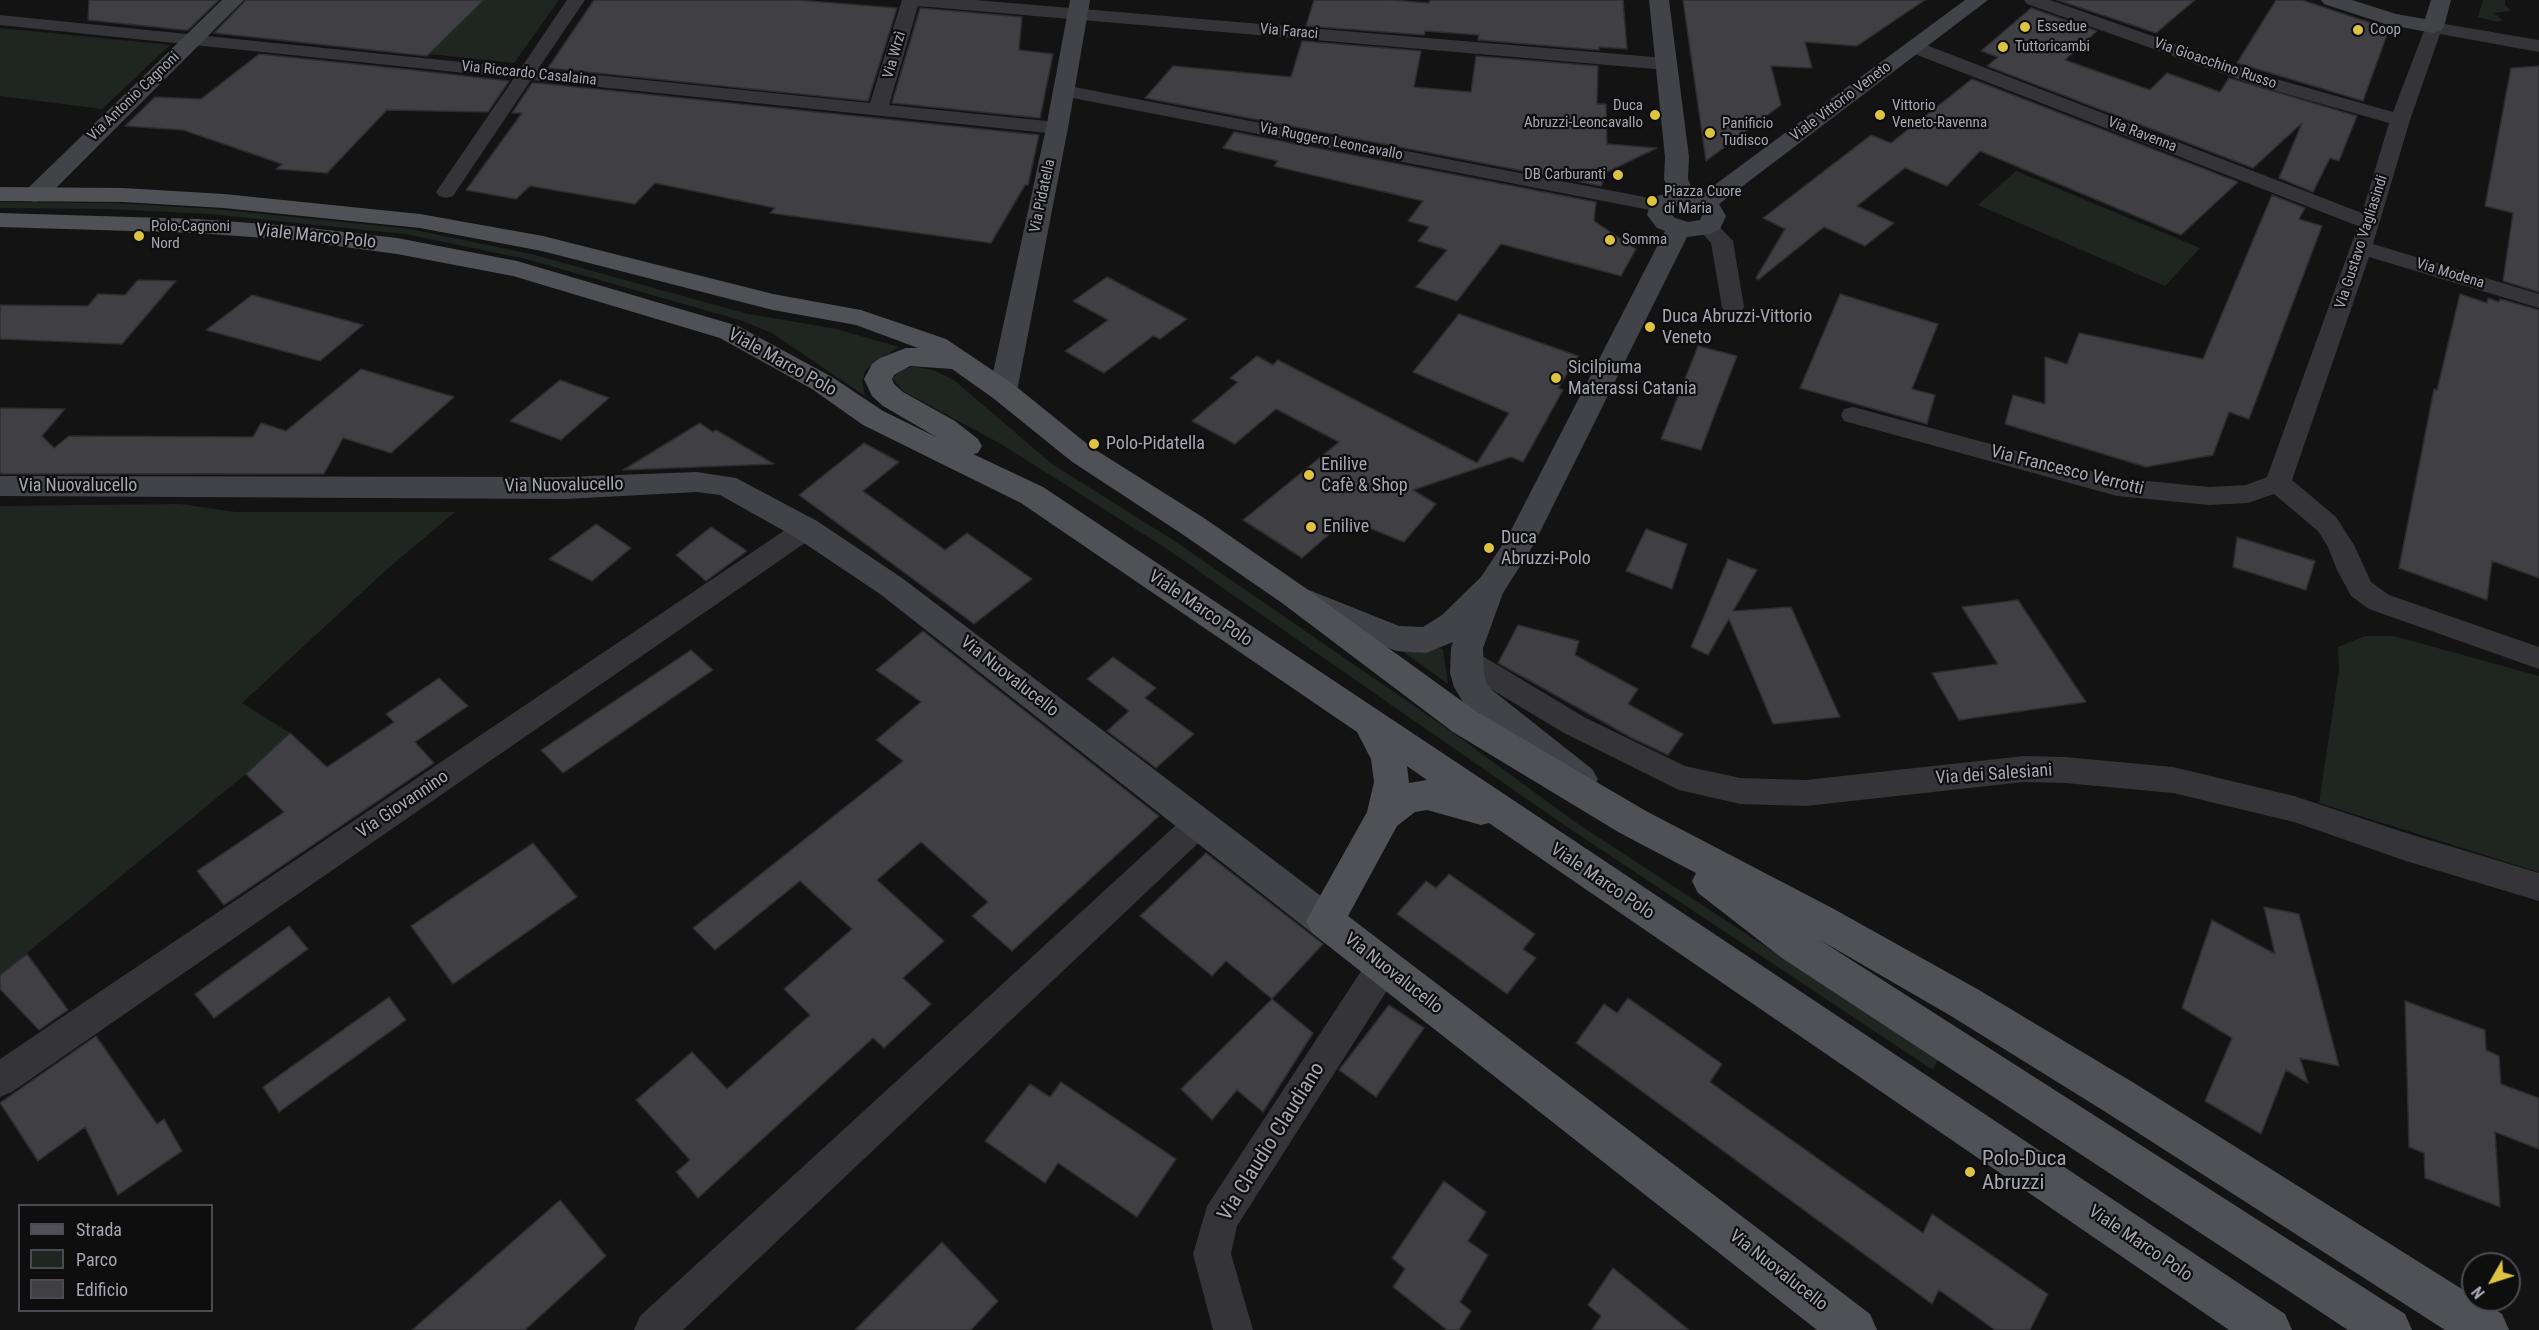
<!DOCTYPE html>
<html>
<head>
<meta charset="utf-8">
<style>
  body { margin:0 }
  #map { position:relative; width:2539px; height:1330px; overflow:hidden; background:#131314; font-family:"Roboto Condensed",sans-serif }
  canvas { display:block }
  .legend { position:absolute; left:18px; top:1204px; width:195px; height:108px; box-sizing:border-box; background:#0e0e0f; border:2px solid #4b4b51; margin:0; padding:8px 10px; list-style:none; font-size:18px; color:#a6a7b3 }
  .legend li { display:flex; align-items:center; gap:12px; height:30px }
  .legend b { width:30px; border:2px solid #4b4b51 }
  .north { position:absolute; left:2461px; top:1252px; width:60px; height:60px; box-sizing:border-box; background:#0e0e0f; border:2px solid #4b4b51; border-radius:50%; rotate:231deg; font-size:16px; font-weight:700; line-height:24px; text-align:center; color:#a6a7b3 }
  .north::after { content:''; display:block; margin:auto; width:21px; height:27px; background:#dec340; clip-path:polygon(50% 0,100% 100%,50% 72%,0 100%) }
</style>
</head>
<body>
<div id="map">
<canvas width="2539" height="1330"></canvas>
<ul class="legend">
<li><b style="height:8px;background:#505157"></b>Strada</li>
<li><b style="height:16px;background:#1f2621"></b>Parco</li>
<li><b style="height:16px;background:#404044"></b>Edificio</li>
</ul>
<div class="north">N</div>
</div>
<script>
const c = document.querySelector('canvas').getContext('2d');
c.lineJoin = 'round';
function paint(path, color) {
  c.fillStyle = color;
  c.fill(path, 'evenodd');
}
function shape(rows) {
  const path = new Path2D();
  for (const r of rows) {
    path.moveTo(r[0], r[1]);
    for (let i = 2; i < r.length; i += 2) path.lineTo(r[i], r[i + 1]);
  }
  return path;
}
function trace(path, color, width, dash) {
  c.strokeStyle = color;
  c.lineWidth = width;
  c.lineCap = dash ? 'butt' : 'round';
  c.setLineDash(dash || []);
  c.stroke(path);
}
function label(font, color, halo, rows, align = 'center') {
  c.font = font + ' "Roboto Condensed",sans-serif';
  c.lineWidth = 4.5;
  c.setLineDash([]);
  c.textBaseline = 'middle';
  c.strokeStyle = halo;
  c.fillStyle = color;
  for (const [text, x, y, turn = 0] of rows) {
    c.save();
    c.translate(x, y);
    c.rotate((+turn || 0) * Math.PI / 180);
    c.textAlign = isNaN(turn) ? turn : align;
    if (halo) c.strokeText(text, 0, 0);
    c.fillText(text, 0, 0);
    c.restore();
  }
}
const green = shape([
  [485,0,559,0,514,63,429,54],
  [2483,0,2505,0,2505,5,2511,11,2494,13,2502,20,2498,22,2478,17],
  [0,28,170,45,102,109,0,96],
  [2016,171,2200,248,2165,286,1978,205],
  [0,202,114,203,215,209,410,229,531,254,744,313,836,329,899,347,874,362,865,371,862,381,865,396,772,333,740,320,526,259,405,234,306,224,210,214,109,209,0,208],
  [915,367,933,370,954,380,1052,464,1173,540,1452,732,1578,824,1938,1059,1933,1070,1570,829,1164,547,1001,444,903,391,892,378,905,368],
  [180,504,236,512,455,512,385,571,242,703,290,733,246,774,0,975,0,506],
  [2365,636,2394,636,2539,676,2539,872,2319,803,2339,670,2338,647],
  [1439,648,1443,650,1448,684,1401,650,1424,653]
]);
const building = shape([
  [89,0,219,0,188,30,184,30,88,20,89,0],
  [246,0,484,0,427,56,214,33,246,0],
  [594,0,797,0,897,8,868,101,548,68,594,0],
  [1314,0,1391,0,1429,3,1430,0,1623,0,1627,49,1599,47,1599,50,1478,40,1479,35,1425,31,1424,35,1306,26,1314,0],
  [1683,0,1925,0,1857,46,1805,42,1812,68,1771,66,1781,105,1706,161,1683,0],
  [2057,0,2195,0,2156,33,2057,0],
  [2276,0,2302,0,2389,29,2363,101,2237,63,2276,0],
  [920,8,1022,17,1019,50,1053,54,1040,118,892,103,920,8],
  [2031,8,2097,31,2065,60,2150,90,2167,73,2220,92,2229,78,2357,116,2339,161,2330,158,2313,192,2279,178,2302,123,2253,168,1987,66,1998,57,1981,51,2031,8],
  [1302,41,1421,51,1414,87,1471,92,1476,56,1598,66,1597,104,1606,104,1607,144,1657,148,1607,172,1601,186,1145,98,1173,66,1291,77,1302,41],
  [259,54,413,70,509,81,488,112,387,110,327,173,276,169,282,164,183,130,125,126,155,97,201,99,259,54],
  [2539,66,2539,292,2503,281,2513,213,2485,206,2511,68,2539,66],
  [1972,79,2238,182,2181,235,1980,151,1947,186,1905,168,1857,206,1894,223,1865,246,1824,227,1758,280,1756,278,1785,229,1763,218,1871,135,1891,143,1972,79],
  [532,83,538,83,1039,135,1028,185,1025,185,991,243,770,213,775,208,655,183,635,204,530,186,516,199,466,190,522,113,512,113,532,83],
  [1234,132,1596,202,1594,221,1636,249,1621,276,1501,244,1457,301,1416,287,1447,250,1418,241,1429,227,1408,221,1423,201,1274,166,1278,161,1223,148,1234,132],
  [2272,195,2305,208,2299,219,2322,226,2249,419,2229,412,2213,455,2146,467,2005,424,2013,395,2045,404,2045,357,2067,364,2079,333,2203,359,2272,195],
  [1107,277,1187,319,1160,339,1153,336,1104,373,1065,351,1108,320,1073,301,1107,277],
  [138,280,176,281,122,344,0,339,0,305,88,306,98,294,125,295,138,280],
  [1840,294,1938,324,1912,389,1935,395,1927,424,1800,388,1840,294],
  [2460,294,2487,303,2488,298,2499,302,2500,299,2539,310,2539,578,2492,561,2487,600,2399,568,2434,389,2437,390,2460,294],
  [252,295,363,325,320,361,206,330,252,295],
  [1459,314,1578,356,1558,388,1563,390,1523,462,1511,457,1413,490,1436,504,1404,542,1347,519,1302,558,1243,520,1339,442,1276,409,1235,444,1192,421,1238,382,1230,378,1257,356,1273,365,1278,360,1477,463,1509,413,1413,372,1459,314],
  [1698,346,1737,356,1701,450,1661,439,1698,346],
  [361,369,454,397,391,453,343,438,324,474,0,474,0,408,65,409,42,436,54,448,69,436,253,437,261,423,286,431,361,369],
  [560,380,609,398,561,440,510,421,560,380],
  [700,423,713,432,716,430,774,464,623,470,700,423],
  [864,443,899,462,863,491,945,550,967,533,1032,579,974,624,799,495,864,443],
  [596,524,631,548,592,581,549,559,596,524],
  [711,527,747,551,706,581,676,555,711,527],
  [1646,529,1687,544,1672,589,1626,571,1646,529],
  [2237,537,2315,561,2306,590,2233,567,2237,537],
  [1728,559,1757,570,1733,611,1791,607,1840,717,1773,724,1729,619,1708,655,1691,647,1728,559],
  [2018,600,2086,702,1959,720,1932,673,1998,664,1962,607,2018,600],
  [1518,625,1579,641,1575,655,1638,689,1628,704,1683,734,1668,755,1632,738,1498,663,1518,625],
  [923,631,1159,816,1012,951,972,916,988,902,921,842,877,880,944,941,903,978,931,1004,884,1048,873,1038,698,1198,676,1172,690,1160,636,1100,692,1052,727,1089,810,1015,784,989,852,929,800,881,715,950,693,928,903,761,876,740,921,702,876,670,923,631],
  [691,650,713,670,563,773,541,750,691,650],
  [1113,657,1156,688,1145,698,1194,734,1156,768,1107,731,1129,711,1087,679,1113,657],
  [439,678,468,706,415,742,434,763,224,905,197,871,284,812,246,774,290,733,327,767,394,722,386,714,439,678],
  [533,843,577,897,453,984,411,926,533,843],
  [1206,853,1323,944,1272,999,1226,961,1212,976,1140,916,1206,853],
  [1449,874,1535,934,1523,949,1536,958,1507,994,1397,914,1426,881,1436,888,1449,874],
  [2264,907,2299,914,2339,1066,2300,1058,2308,1083,2286,1070,2261,1134,2205,1101,2232,1038,2182,1008,2212,920,2275,954,2264,907],
  [289,926,308,949,214,1018,195,994,289,926],
  [27,954,68,1010,39,1030,0,989,0,975,27,954],
  [389,997,406,1020,279,1112,263,1087,389,997],
  [1628,998,1722,1064,1710,1082,1745,1107,1923,1233,1932,1214,2048,1294,2030,1330,1995,1330,1939,1290,1932,1304,1576,1043,1604,1004,1617,1013,1628,998],
  [1272,999,1313,1033,1263,1112,1237,1090,1212,1120,1181,1089,1272,999],
  [2405,1001,2485,1030,2486,1050,2499,1056,2501,1084,2539,1098,2539,1149,2495,1132,2500,1207,2425,1178,2424,1153,2409,1147,2405,1001],
  [1389,1005,1424,1028,1376,1097,1339,1070,1389,1005],
  [96,1036,157,1124,164,1119,182,1151,118,1195,85,1127,38,1161,0,1103,96,1036],
  [1061,1082,1176,1159,1137,1217,1058,1163,1045,1183,985,1141,1030,1084,1050,1097,1061,1082],
  [1444,1181,1486,1212,1468,1241,1488,1255,1460,1302,1471,1311,1459,1330,1447,1330,1393,1287,1405,1269,1392,1258,1444,1181],
  [560,1200,606,1256,525,1330,412,1330,560,1200],
  [942,1242,998,1301,971,1330,855,1330,942,1242],
  [1613,1268,1689,1330,1592,1330,1601,1316,1588,1305,1613,1268]
]);
const street = shape([
  [567,0,585,0,538,69,870,103,902,0,975,0,1666,58,1673,60,1675,64,1673,68,1666,70,918,6,889,105,1057,122,1064,124,1067,128,1064,132,1057,134,531,80,453,196,446,198,439,196,436,192,514,78,0,25,0,15,521,68,567,0],
  [2024,0,2050,0,2269,77,2393,112,2427,23,2433,22,2539,40,2539,52,2440,34,2410,120,2373,244,2539,294,2539,308,2369,257,2292,480,2336,517,2354,545,2371,582,2389,595,2539,647,2539,669,2369,609,2351,596,2337,570,2328,547,2318,531,2274,494,2248,503,2209,505,2117,496,1844,421,1841,415,1844,409,1853,407,2117,478,2209,487,2246,485,2267,477,2358,226,1907,51,1905,47,1907,43,1921,43,2362,213,2389,123,2255,85,2027,4,2024,0],
  [1064,85,1660,200,1667,202,1671,206,1667,210,1660,212,1057,95,1054,91,1057,87,1064,85],
  [1707,221,1715,222,1733,241,1744,307,1741,312,1733,314,1725,312,1722,307,1711,243,1696,227,1699,222,1707,221],
  [806,519,815,522,819,529,815,536,12,1092,0,1097,0,1059,797,522,806,519],
  [1466,649,1476,652,1584,717,1685,766,1740,778,1806,780,2024,756,2065,757,2173,767,2294,796,2406,833,2539,873,2539,901,2406,861,2294,822,2173,793,2065,783,2024,782,1806,806,1740,804,1679,790,1564,733,1456,668,1452,660,1456,652,1466,649],
  [1199,810,1210,814,1215,823,1210,832,683,1330,634,1330,640,1316,1188,814,1199,810],
  [1383,952,1395,956,1400,967,1395,978,1237,1226,1231,1254,1253,1330,1213,1330,1193,1254,1207,1206,1371,956,1383,952]
]);
const secondary = shape([
  [222,0,244,0,44,200,35,202,26,200,23,195,26,190,222,0],
  [1070,0,1090,0,1068,128,1017,391,1013,398,1003,400,993,398,989,391,1046,128,1070,0],
  [1649,0,1669,0,1689,157,1688,179,1693,192,1701,195,1965,0,1988,0,1719,204,1726,216,1720,229,1710,234,1687,237,1534,544,1503,593,1483,648,1484,673,1486,683,1492,690,1592,769,1598,779,1592,789,1580,794,1568,789,1468,710,1454,687,1450,673,1451,648,1453,642,1426,653,1396,651,1288,607,1283,598,1288,589,1299,586,1399,626,1423,627,1442,615,1481,577,1507,538,1665,231,1657,228,1647,215,1651,201,1657,196,1669,193,1664,179,1665,157,1649,0],
  [1675,206,1686,206,1699,212,1702,216,1700,220,1688,222,1675,218,1671,214,1675,206],
  [2321,0,2352,0,2396,14,2425,19,2431,0,2451,0,2444,27,2440,31,2433,33,2385,24,2324,4,2321,0],
  [697,472,736,478,817,521,902,578,1338,909,1344,921,1338,933,1325,938,1312,933,880,594,795,537,720,495,697,492,565,499,0,496,0,476,565,477,697,472]
]);
const primary = shape([
  [0,187,123,188,224,194,420,214,543,236,773,294,861,310,946,339,1013,384,1091,447,1204,518,1304,587,1477,712,1646,811,1832,908,1979,990,2134,1083,2473,1296,2473,1300,2480,1300,2502,1314,2509,1330,2445,1330,2104,1111,1951,1016,1820,940,2405,1314,2412,1330,2348,1330,1782,958,1698,893,1692,881,1696,873,1620,833,1453,732,1282,603,1182,534,1071,461,993,398,952,369,910,366,894,375,892,379,894,384,903,392,955,421,978,439,982,446,978,453,973,454,1043,487,2285,1314,2292,1330,2229,1330,1489,823,1481,825,1427,810,1415,812,1397,826,1348,916,1870,1314,1877,1330,1817,1330,1312,933,1306,921,1367,812,1374,782,1371,759,1357,732,1021,503,863,425,812,389,720,338,513,276,397,254,292,240,197,233,0,227,0,213,197,219,292,226,397,238,517,261,738,326,832,377,883,411,938,438,883,406,872,396,864,379,872,364,880,358,906,348,918,348,856,325,773,310,542,251,420,228,224,208,123,202,0,201,0,187],
  [1407,766,1427,780,1409,783,1407,766]
]);
const markers = [
  [2025,27,6,"#dec340"],
  [2358,30,6,"#dec340"],
  [2003,47,6,"#dec340"],
  [1655,115,6,"#dec340"],
  [1880,115,6,"#dec340"],
  [1710,133,6,"#dec340"],
  [1618,175,6,"#dec340"],
  [1652,201,6,"#dec340"],
  [139,236,6,"#dec340"],
  [1610,240,6,"#dec340"],
  [1650,327,6,"#dec340"],
  [1556,378,6,"#dec340"],
  [1094,444,6,"#dec340"],
  [1309,475,6,"#dec340"],
  [1311,527,6,"#dec340"],
  [1489,548,6,"#dec340"],
  [1970,1172,6,"#dec340"]
];
const farPoinames = [
  ["Essedue",2037,27],
  ["Coop",2370,30],
  ["Tuttoricambi",2015,47],
  ["Duca",1643,106,"right"],
  ["Abruzzi-Leoncavallo",1643,123,"right"],
  ["Vittorio",1892,106],
  ["Veneto-Ravenna",1892,123],
  ["Panificio",1722,124],
  ["Tudisco",1722,141],
  ["DB Carburanti",1606,175,"right"],
  ["Piazza Cuore",1664,192],
  ["di Maria",1664,209],
  ["Polo-Cagnoni",151,227],
  ["Nord",151,244],
  ["Somma",1622,240]
];
const farStreetnames = [
  ["Via Faraci",1289,32,5],
  ["Via Wrzì",895,55,-74],
  ["Via Gioacchino Russo",2215,64,19],
  ["Via Riccardo Casalaina",529,74,6],
  ["Via Antonio Cagnoni",134,97,-44],
  ["Viale Vittorio Veneto",1841,102,-37],
  ["Via Ravenna",2142,135,21],
  ["Via Ruggero Leoncavallo",1331,142,11],
  ["Via Pidatella",1043,196,-78],
  ["Via Gustavo Vagliasindi",2362,242,-72],
  ["Via Modena",2450,274,17]
];
const streetNames = [
  ["Viale Marco Polo",316,237,6],
  ["Viale Marco Polo",782,363,29],
  ["Via Francesco Verrotti",2067,471,14],
  ["Via Nuovalucello",78,486],
  ["Via Nuovalucello",564,486,-1],
  ["Viale Marco Polo",1200,609,34],
  ["Via Nuovalucello",1009,677,38],
  ["Via dei Salesiani",1994,775,-4],
  ["Via Giovannino",403,805,-34],
  ["Viale Marco Polo",1602,882,34],
  ["Via Nuovalucello",1393,974,38],
  ["Viale Marco Polo",2140,1244,34],
  ["Via Nuovalucello",1778,1271,38]
];
const poiNames = [
  ["Duca Abruzzi-Vittorio",1662,317],
  ["Veneto",1662,338],
  ["Sicilpiuma",1568,368],
  ["Materassi Catania",1568,389],
  ["Polo-Pidatella",1106,444],
  ["Enilive",1321,465],
  ["Cafè & Shop",1321,486],
  ["Enilive",1323,527],
  ["Duca",1501,538],
  ["Abruzzi-Polo",1501,559]
];
const nearStreetnames = [
  ["Via Claudio Claudiano",1272,1142,-58]
];
const nearPoinames = [
  ["Polo-Duca",1982,1160],
  ["Abruzzi",1982,1184]
];
paint(green, '#1f2621');
paint(building, '#404044');
trace(building, '#2d2d30', 1.5);
paint(street, '#343439');
paint(secondary, '#424348');
paint(primary, '#505157');
for (const [x, y, r, color] of markers) {
  const dot = new Path2D();
  dot.arc(x, y, r, 0, 2 * Math.PI);
  c.fillStyle = color;
  c.fill(dot);
  trace(dot, '#0e0e0f', 2);
}
label('15px', '#a6a7b3', '#0e0e0f', farPoinames, 'left');
label('15px', '#a6a7b3', '#0e0e0f', farStreetnames);
label('18px', '#a6a7b3', '#0e0e0f', streetNames);
label('18px', '#a6a7b3', '#0e0e0f', poiNames, 'left');
label('21px', '#a6a7b3', '#0e0e0f', nearStreetnames);
label('21px', '#a6a7b3', '#0e0e0f', nearPoinames, 'left');
</script>
</body>
</html>
